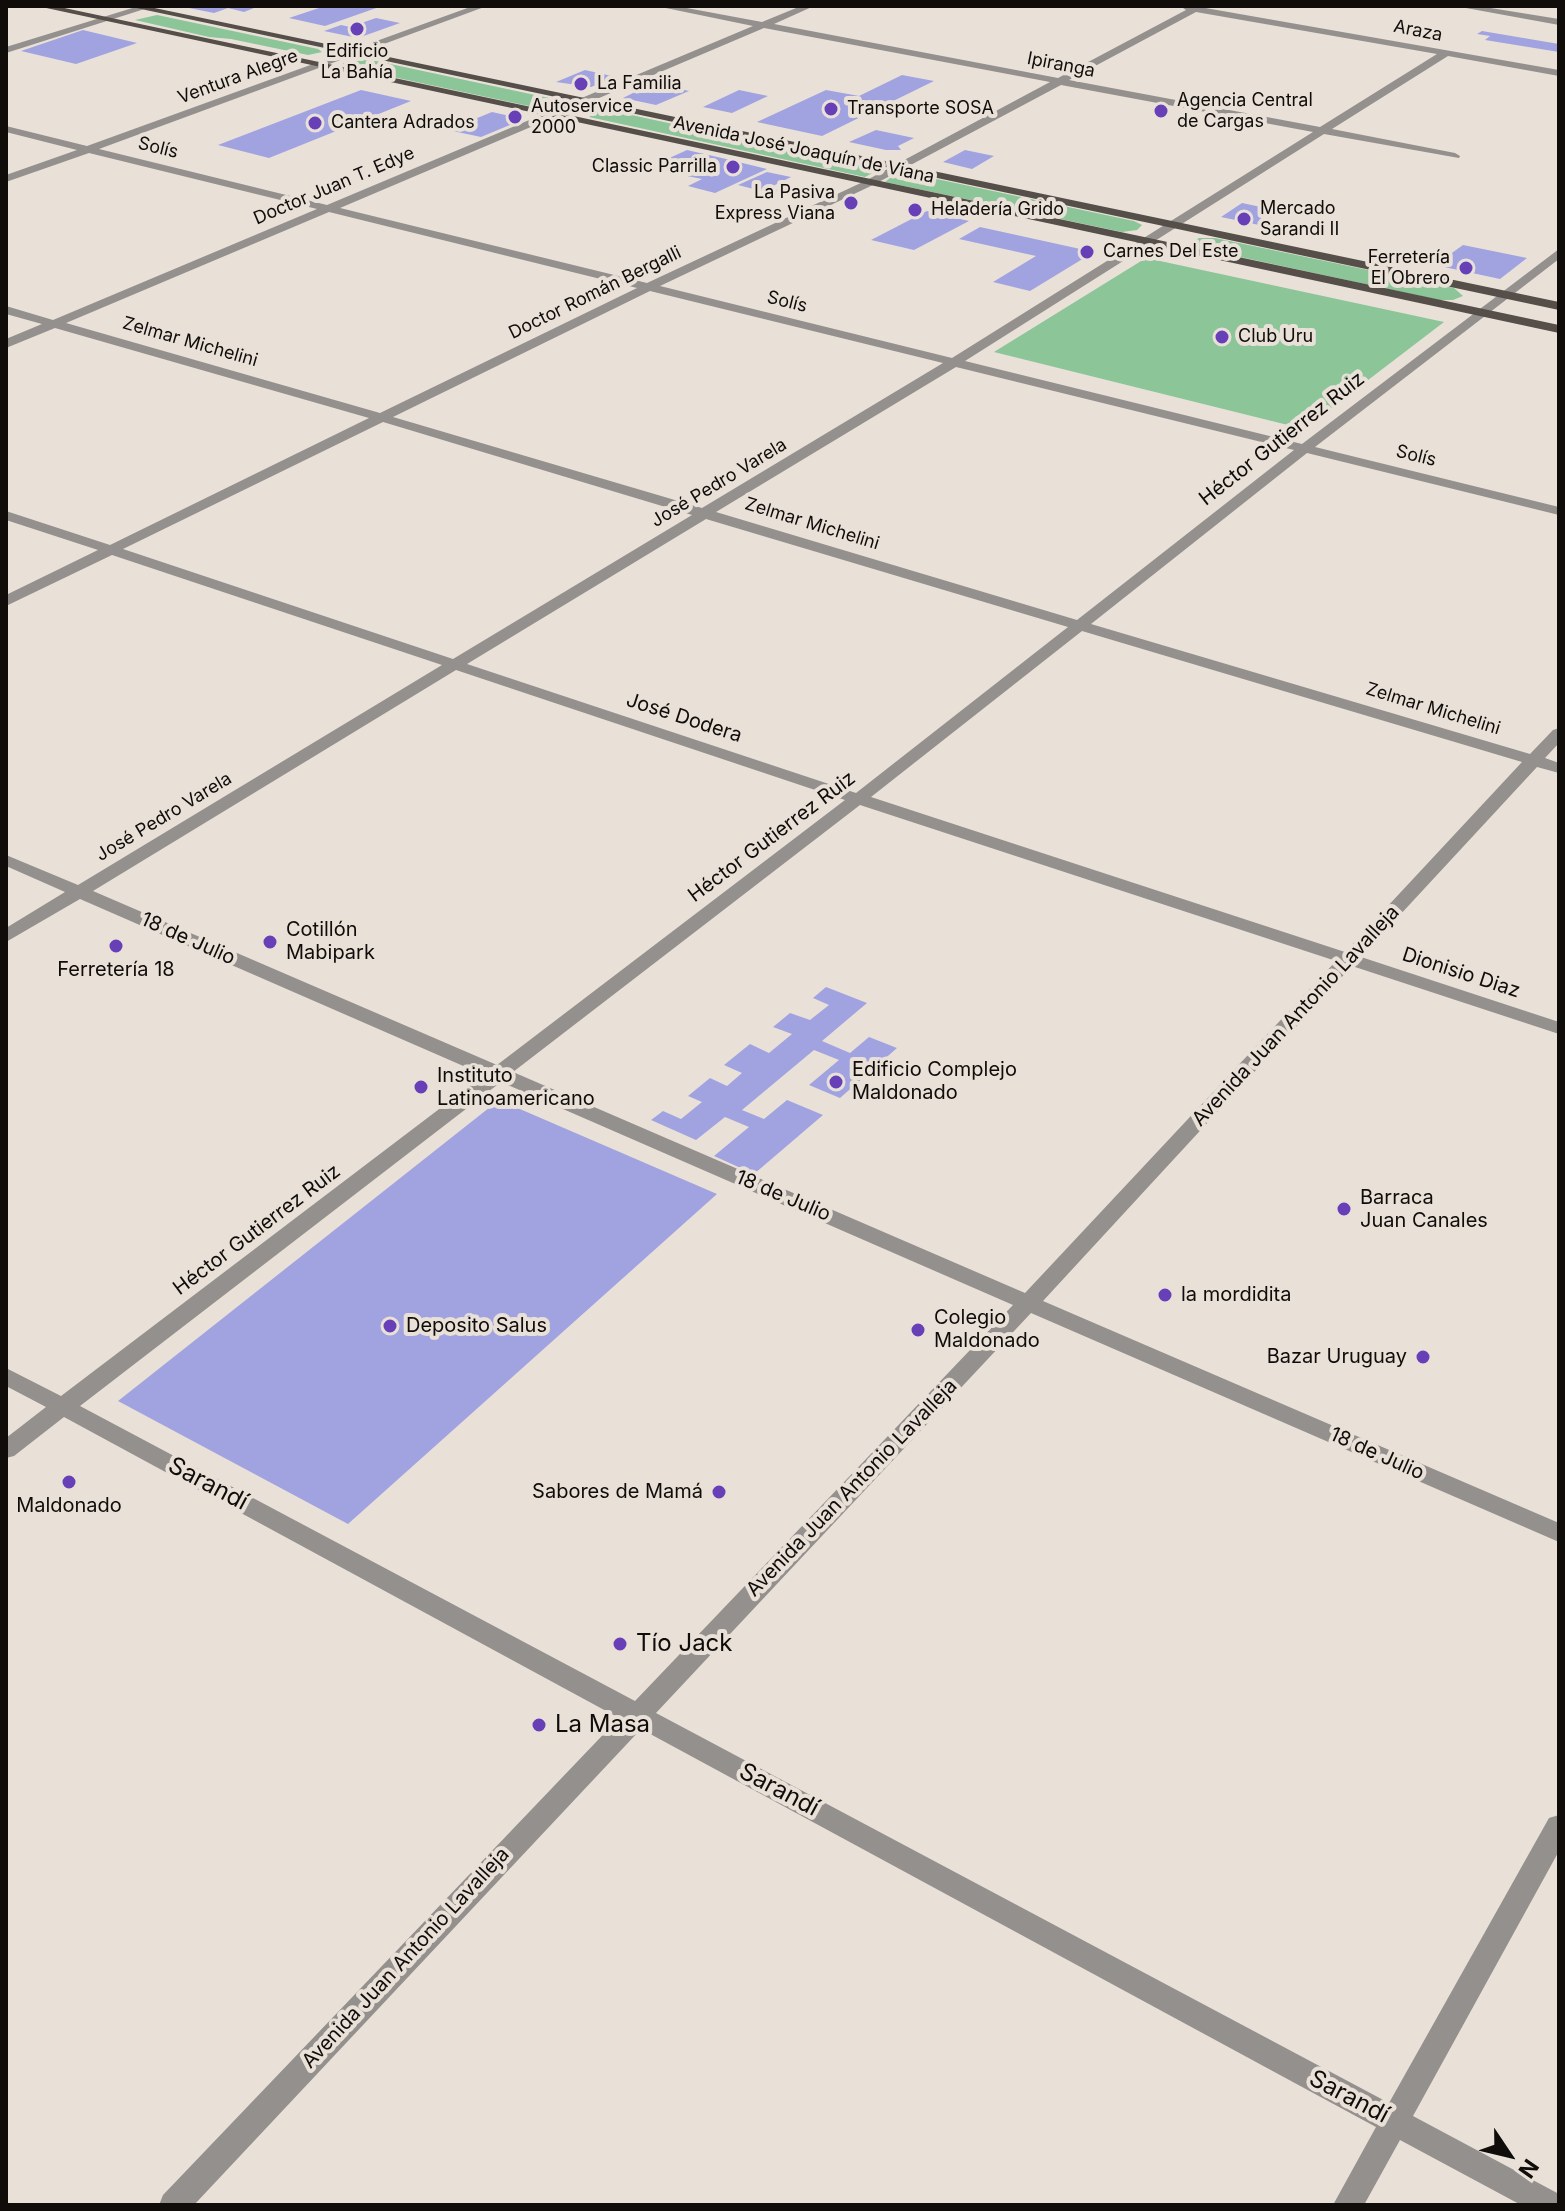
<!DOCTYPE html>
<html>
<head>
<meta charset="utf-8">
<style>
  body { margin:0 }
  #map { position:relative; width:1565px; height:2211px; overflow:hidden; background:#e9e0d8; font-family:Inter,sans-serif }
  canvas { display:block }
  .frame { position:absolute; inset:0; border:8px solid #0f0c0a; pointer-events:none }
  .north { position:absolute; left:1469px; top:2115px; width:80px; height:80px; -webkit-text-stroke:6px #e9e0d8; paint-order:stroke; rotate:125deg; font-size:22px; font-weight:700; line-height:32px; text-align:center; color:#0f0c0a }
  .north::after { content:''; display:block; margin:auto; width:28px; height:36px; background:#0f0c0a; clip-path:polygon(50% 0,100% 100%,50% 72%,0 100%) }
</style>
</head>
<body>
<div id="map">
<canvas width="1565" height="2211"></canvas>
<div class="frame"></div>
<div class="north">N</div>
</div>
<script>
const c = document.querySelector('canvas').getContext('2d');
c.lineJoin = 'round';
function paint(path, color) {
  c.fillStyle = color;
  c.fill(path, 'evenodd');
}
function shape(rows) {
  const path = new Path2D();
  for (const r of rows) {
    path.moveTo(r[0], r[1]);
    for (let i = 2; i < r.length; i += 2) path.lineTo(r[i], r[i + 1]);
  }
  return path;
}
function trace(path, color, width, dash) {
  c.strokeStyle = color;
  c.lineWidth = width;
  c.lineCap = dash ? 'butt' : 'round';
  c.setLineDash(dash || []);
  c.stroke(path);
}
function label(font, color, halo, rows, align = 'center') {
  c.font = font + ' Inter,sans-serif';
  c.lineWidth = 8;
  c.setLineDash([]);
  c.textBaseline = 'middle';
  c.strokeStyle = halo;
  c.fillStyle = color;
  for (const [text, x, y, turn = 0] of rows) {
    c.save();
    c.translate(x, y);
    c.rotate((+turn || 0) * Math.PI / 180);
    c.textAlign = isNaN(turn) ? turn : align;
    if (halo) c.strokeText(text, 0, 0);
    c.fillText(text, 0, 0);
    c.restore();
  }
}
const green = shape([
  [157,15,318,49,322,52,308,55,231,39,209,37,135,20],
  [367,59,549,98,552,102,529,106,346,67,343,63],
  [598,111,613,111,880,169,865,177,589,117],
  [899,171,1134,221,1142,225,1137,230,1122,232,885,182],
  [1199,238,1215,238,1454,288,1463,296,1453,300,1439,300,1199,248,1191,243],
  [1146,258,1444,322,1304,429,994,352]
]);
const building = shape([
  [190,6,259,6,244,12,228,8,214,13,189,8],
  [325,6,382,6,325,26,289,18],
  [376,18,400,23,358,38,324,31,341,25,350,27],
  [83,30,137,43,76,64,21,51],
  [1482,31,1559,44,1559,52,1485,40,1490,36,1477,34],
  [585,70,616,77,591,87,556,82],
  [902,75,934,81,822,136,757,122,826,90,859,96],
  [653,83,689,91,656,105,623,98],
  [361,90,411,101,269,158,218,145],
  [739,90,768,96,732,113,703,107],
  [492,112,519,118,517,122,481,137,448,130],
  [876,130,914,138,898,146,901,150,886,150,849,142],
  [687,150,726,159,767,169,715,193,688,186,702,179,687,176,703,168,665,160],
  [965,150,994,156,972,169,943,162],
  [767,172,791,177,769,188,780,190,773,194,738,185],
  [1242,203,1280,211,1259,225,1221,217],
  [927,211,969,221,914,250,871,240],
  [980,227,1094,252,1030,291,993,282,1036,256,959,239],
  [1463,245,1527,258,1500,279,1435,265],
  [826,987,867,1003,822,1041,850,1053,869,1037,897,1048,840,1098,809,1085,839,1060,814,1050,742,1110,764,1119,787,1100,823,1115,754,1174,714,1156,749,1127,725,1117,696,1140,651,1120,663,1111,681,1119,702,1102,688,1096,710,1078,727,1086,742,1073,724,1065,750,1044,769,1053,792,1034,773,1027,790,1013,810,1020,829,1005,813,998],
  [499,1100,717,1194,348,1524,118,1401]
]);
const minor = shape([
  [139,6,154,6,6,53,6,47,139,6],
  [473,6,487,6,99,149,327,205,753,26,656,6,676,6,762,22,801,6,814,6,774,24,1058,78,1186,10,1180,6,1194,6,1559,70,1559,76,1448,56,1332,129,1455,153,1460,156,1459,158,1324,134,965,361,1302,444,1559,249,1559,259,1315,447,1559,507,1559,515,1307,453,1091,624,1530,754,1553,730,1559,728,1559,743,1545,758,1559,763,1559,773,1537,767,1361,957,1559,1022,1559,1034,1352,966,1043,1301,1559,1523,1559,1542,1031,1313,656,1713,1389,2103,1549,1818,1559,1815,1559,1851,1413,2116,1559,2194,1559,2205,1521,2205,1400,2140,1364,2205,1333,2205,1376,2127,641,1729,194,2205,159,2205,163,2195,619,1718,64,1417,14,1456,6,1458,6,1438,46,1407,6,1386,6,1368,61,1396,484,1075,80,899,6,942,6,928,65,892,6,866,6,855,78,885,442,665,112,555,6,606,6,595,98,550,6,520,6,511,110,545,369,418,55,328,6,348,6,339,42,324,6,314,6,306,53,320,317,209,89,153,6,182,6,175,77,150,6,132,6,126,87,146,473,6],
  [1196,12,1437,54,1320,127,1069,80,1196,12],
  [764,28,1050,82,865,181,647,283,340,208,764,28],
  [1061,85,1313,132,952,358,660,286,873,185,1061,85],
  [329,212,637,288,380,413,66,323,329,212],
  [650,291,943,363,702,508,393,417,650,291],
  [956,367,1294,450,1077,620,716,512,956,367],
  [383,422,692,515,453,659,123,549,383,422],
  [706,519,1068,627,856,793,467,664,706,519],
  [1082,631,1522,762,1345,952,871,797,1082,631],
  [456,670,845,800,497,1065,93,891,456,670],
  [860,805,1336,961,1025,1293,513,1072,860,805],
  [501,1082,1013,1305,635,1701,80,1406,501,1082],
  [1455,6,1478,6,1559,19,1559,25,1455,6]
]);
const major = shape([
  [37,6,55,6,1559,325,1559,333,37,6],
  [127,6,145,6,1559,302,1559,310,127,6]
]);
const markers = [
  [357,29,8,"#6740b8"],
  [581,84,8,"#6740b8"],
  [831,109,8,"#6740b8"],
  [1161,111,8,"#6740b8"],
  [515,117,8,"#6740b8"],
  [315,123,8,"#6740b8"],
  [733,167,8,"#6740b8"],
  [851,203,8,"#6740b8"],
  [915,210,8,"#6740b8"],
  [1244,219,8,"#6740b8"],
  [1087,252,8,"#6740b8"],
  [1466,268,8,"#6740b8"],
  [1222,337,8,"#6740b8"],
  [270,942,8,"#6740b8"],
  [116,946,8,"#6740b8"],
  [836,1082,8,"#6740b8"],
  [421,1087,8,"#6740b8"],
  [1344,1209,8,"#6740b8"],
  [1165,1295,8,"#6740b8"],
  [390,1326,8,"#6740b8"],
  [918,1330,8,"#6740b8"],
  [1423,1357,8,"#6740b8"],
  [69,1482,8,"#6740b8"],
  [719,1492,8,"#6740b8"],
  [620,1644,8,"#6740b8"],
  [539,1725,8,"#6740b8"]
];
const farStreetnames = [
  ["Araza",1418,31,11],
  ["Ipiranga",1061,65,11],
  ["Ventura Alegre",238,77,-20],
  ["Solís",158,148,14],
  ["Avenida José Joaquín de Viana",804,150,12],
  ["Doctor Juan T. Edye",334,186,-23],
  ["Doctor Román Bergalli",595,293,-26],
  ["Solís",787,302,14],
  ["Zelmar Michelini",190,342,16],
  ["Solís",1416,456,14],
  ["José Pedro Varela",719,483,-31],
  ["Zelmar Michelini",812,524,17],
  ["Zelmar Michelini",1433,709,17],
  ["José Pedro Varela",164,817,-31]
];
const farPoinames = [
  ["Edificio",357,52,"center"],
  ["La Bahía",357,73,"center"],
  ["La Familia",597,84],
  ["Agencia Central",1177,101],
  ["de Cargas",1177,122],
  ["Autoservice",531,107],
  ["2000",531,128],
  ["Transporte SOSA",847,109],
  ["Cantera Adrados",331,123],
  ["Classic Parrilla",717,167,"right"],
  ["La Pasiva",835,193,"right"],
  ["Express Viana",835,214,"right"],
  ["Mercado",1260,209],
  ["Sarandi II",1260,230],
  ["Heladería Grido",931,210],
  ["Carnes Del Este",1103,252],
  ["Ferretería",1450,258,"right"],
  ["El Obrero",1450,279,"right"],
  ["Club Uru",1238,337]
];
const streetNames = [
  ["Héctor Gutierrez Ruiz",1282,439,-38],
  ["José Dodera",684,718,18],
  ["Héctor Gutierrez Ruiz",772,837,-37],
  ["18 de Julio",188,939,24],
  ["Dionisio Diaz",1461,973,18],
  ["Avenida Juan Antonio Lavalleja",1296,1016,-47],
  ["18 de Julio",783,1196,23],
  ["Héctor Gutierrez Ruiz",257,1230,-37],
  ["18 de Julio",1377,1454,24],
  ["Avenida Juan Antonio Lavalleja",852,1488,-46],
  ["Avenida Juan Antonio Lavalleja",406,1958,-47]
];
const poiNames = [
  ["Cotillón",286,930],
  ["Mabipark",286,953],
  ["Ferretería 18",116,970,"center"],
  ["Edificio Complejo",852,1070],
  ["Maldonado",852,1093],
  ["Instituto",437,1076],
  ["Latinoamericano",437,1099],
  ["Barraca",1360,1198],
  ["Juan Canales",1360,1221],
  ["la mordidita",1181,1295],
  ["Colegio",934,1318],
  ["Maldonado",934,1341],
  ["Deposito Salus",406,1326],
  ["Bazar Uruguay",1407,1357,"right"],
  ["Sabores de Mamá",703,1492,"right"],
  ["Maldonado",69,1506,"center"]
];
const nearStreetnames = [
  ["Sarandí",208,1484,28],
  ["Sarandí",779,1790,28],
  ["Sarandí",1349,2097,28]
];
const nearPoinames = [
  ["Tío Jack",636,1644],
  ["La Masa",555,1725]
];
paint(green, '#8bc598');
paint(building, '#a1a3e0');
paint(minor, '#94908d');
paint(major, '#554e49');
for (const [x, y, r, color] of markers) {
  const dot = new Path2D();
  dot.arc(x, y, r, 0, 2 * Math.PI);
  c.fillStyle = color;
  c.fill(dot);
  trace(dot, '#e9e0d8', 3);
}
label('18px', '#0f0c0a', '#e9e0d8', farStreetnames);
label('18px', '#0f0c0a', '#e9e0d8', farPoinames, 'left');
label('20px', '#0f0c0a', '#e9e0d8', streetNames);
label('20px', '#0f0c0a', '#e9e0d8', poiNames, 'left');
label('24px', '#0f0c0a', '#e9e0d8', nearStreetnames);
label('24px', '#0f0c0a', '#e9e0d8', nearPoinames, 'left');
</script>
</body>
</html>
